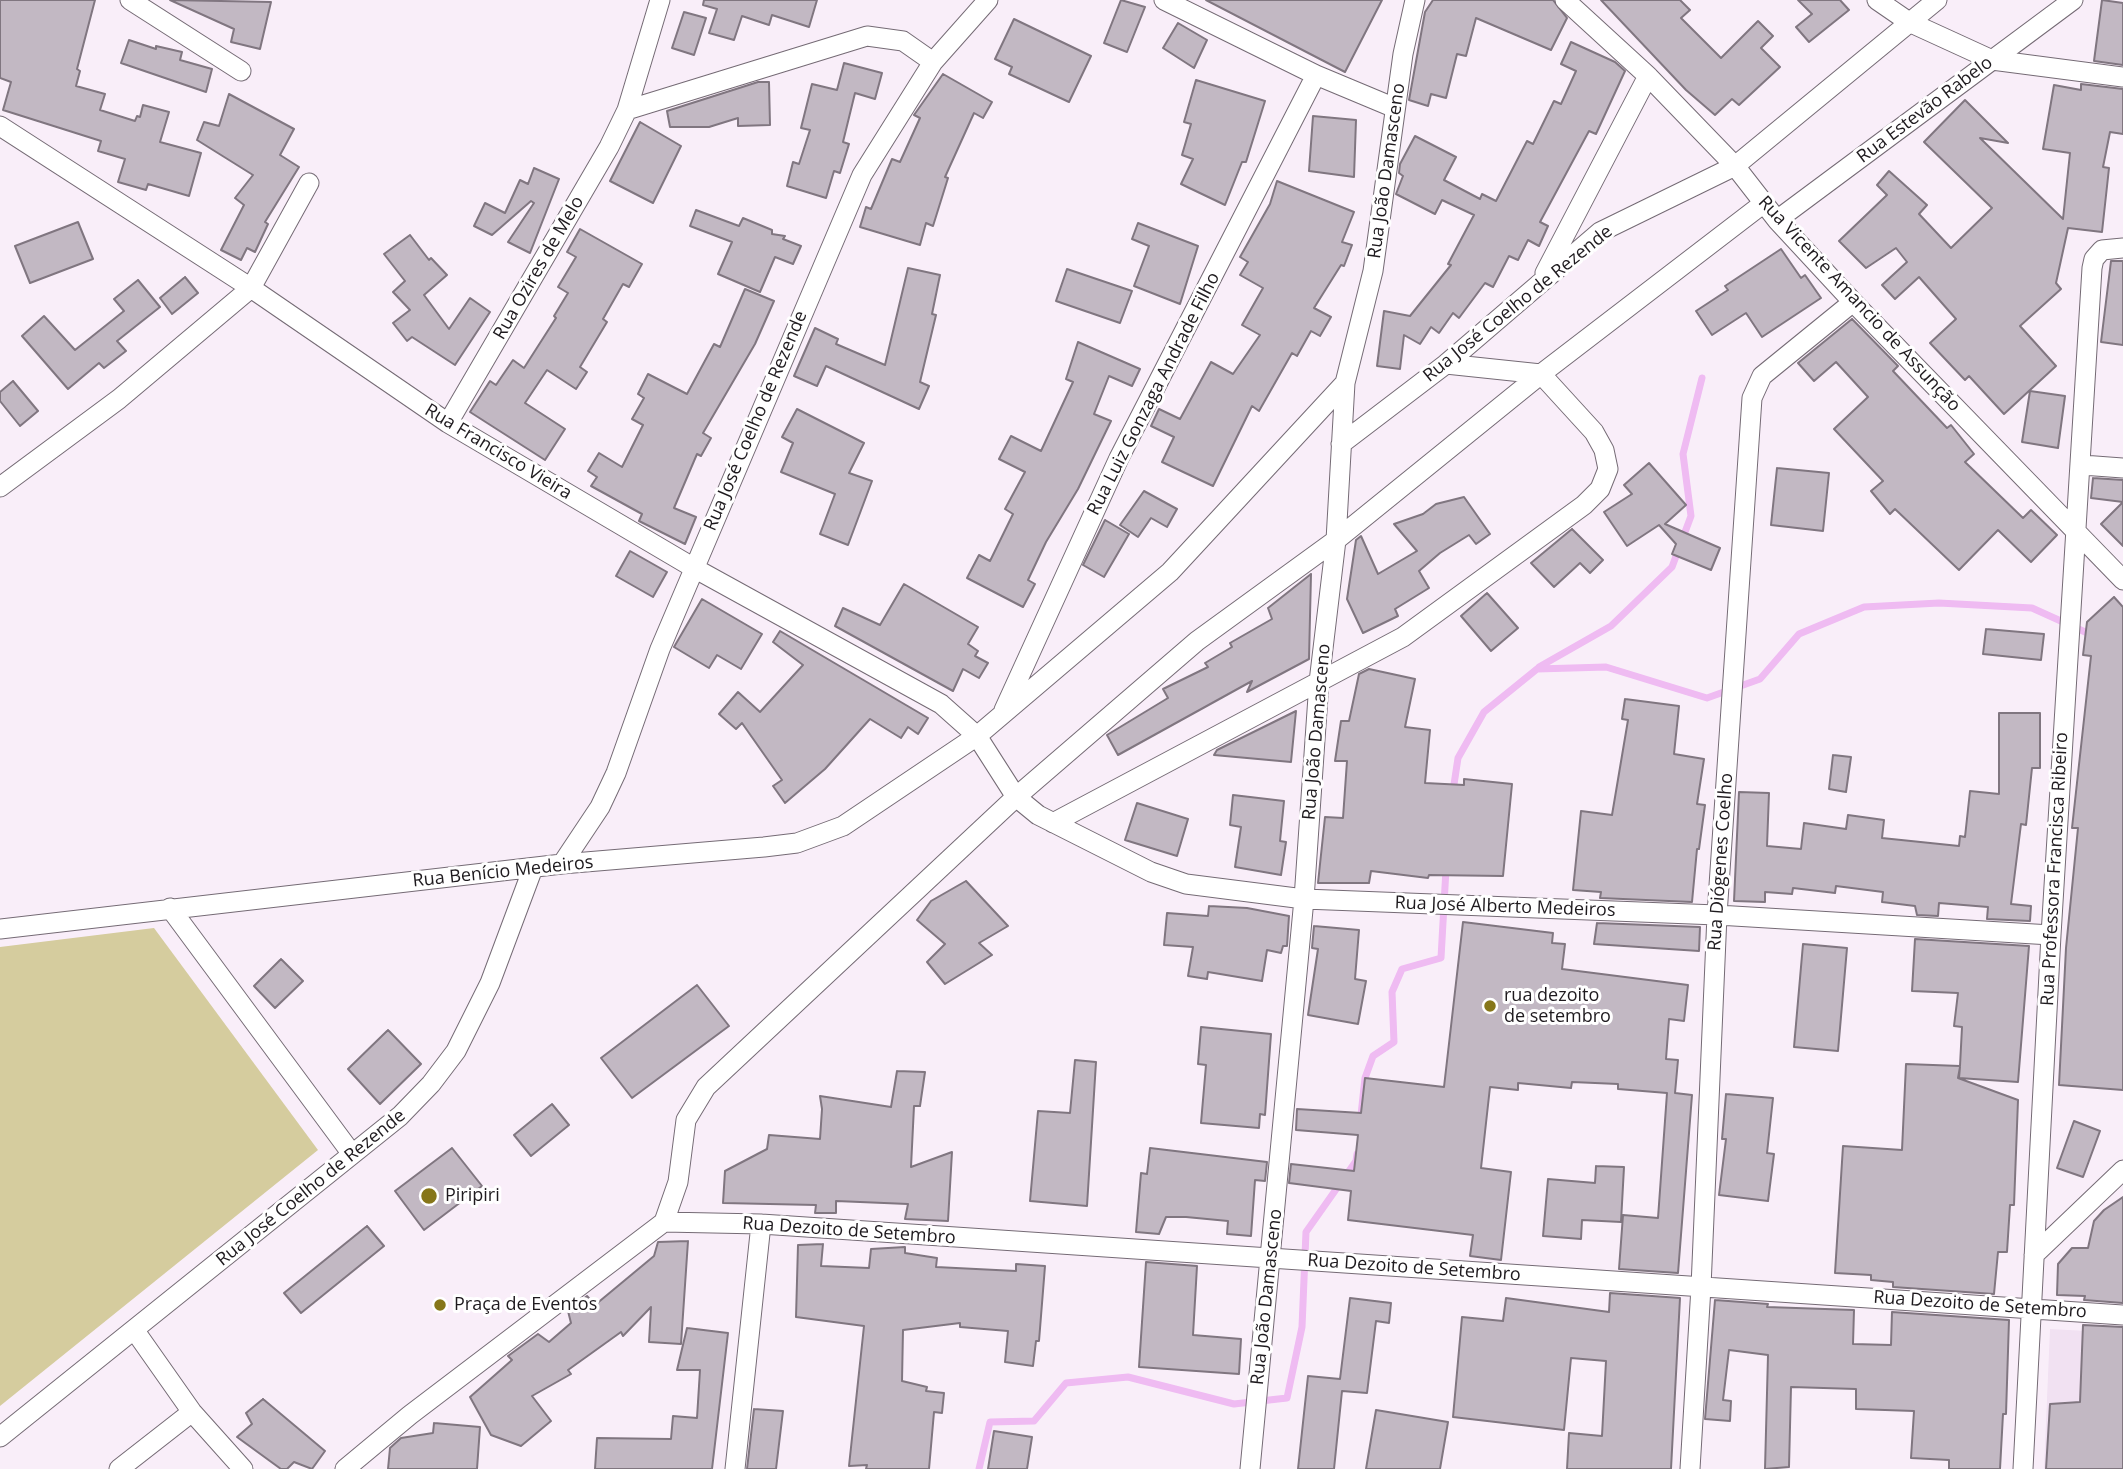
<!DOCTYPE html>
<html>
<head>
<meta charset="utf-8">
<style>
  body { margin:0 }
  canvas { display:block; background:#f9eef9 }
</style>
</head>
<body>
<canvas width="2123" height="1469"></canvas>
<script>
const c = document.querySelector('canvas').getContext('2d');
c.lineJoin = 'round';
function paint(path, color) {
  c.fillStyle = color;
  c.fill(path, 'evenodd');
}
function shape(rows) {
  const path = new Path2D();
  for (const r of rows) {
    path.moveTo(r[0], r[1]);
    for (let i = 2; i < r.length; i += 2) path.lineTo(r[i], r[i + 1]);
  }
  return path;
}
function trace(path, color, width, dash) {
  c.strokeStyle = color;
  c.lineWidth = width;
  c.lineCap = dash ? 'butt' : 'round';
  c.setLineDash(dash || []);
  c.stroke(path);
}
function label(font, color, halo, rows, align = 'center') {
  c.font = font + ' "Open Sans",sans-serif';
  c.lineWidth = 6;
  c.setLineDash([]);
  c.textBaseline = 'middle';
  c.strokeStyle = halo;
  c.fillStyle = color;
  for (const [text, x, y, turn = 0] of rows) {
    c.save();
    c.translate(x, y);
    c.rotate((+turn || 0) * Math.PI / 180);
    c.textAlign = isNaN(turn) ? turn : align;
    if (halo) c.strokeText(text, 0, 0);
    c.fillText(text, 0, 0);
    c.restore();
  }
}
const built = shape([
  [2050,1329,2123,1333,2123,1469,2044,1469]
]);
const green = shape([
  [154,928,318,1150,0,1406,0,947]
]);
const stream = shape([
  [1539,667,1611,626,1672,567,1691,516,1683,454,1702,378],
  [1453,791,1458,758,1484,712,1537,669,1606,667,1707,698,1760,679,1799,634,1864,607,1939,603,2032,608,2094,636],
  [1361,1115,1365,1078,1373,1056,1394,1042,1392,992,1402,969,1441,958,1446,869],
  [979,1469,990,1422,1034,1421,1066,1383,1128,1377,1234,1404,1287,1398,1302,1327,1306,1232,1356,1161,1357,1154]
]);
const building = shape([
  [0,0,95,0,77,69,80,71,76,86,105,94,100,110,135,121,137,116,140,117,143,105,169,112,160,142,201,153,189,196,148,184,146,190,118,182,125,159,98,151,101,141,3,110,11,82,0,78,0,0],
  [170,0,271,2,260,49,231,42,234,29,170,0],
  [704,0,817,0,809,27,772,15,769,25,742,16,734,40,709,33,717,9,703,5,704,0],
  [1121,0,1145,7,1127,52,1104,43,1121,0],
  [1206,0,1382,0,1345,72,1206,0],
  [1433,0,1553,0,1567,18,1551,50,1476,18,1466,56,1457,54,1446,98,1431,94,1428,106,1409,100,1425,12,1433,0],
  [1601,0,1680,0,1690,10,1681,18,1721,58,1758,21,1773,36,1761,48,1780,67,1739,105,1732,99,1715,115,1686,90,1601,0],
  [1798,0,1840,0,1849,10,1809,42,1796,27,1812,14,1798,0],
  [2102,0,2123,3,2123,65,2094,61,2102,0],
  [684,12,706,18,694,55,672,48,684,12],
  [1014,19,1091,56,1069,102,1009,74,1012,67,995,59,1014,19],
  [1178,23,1207,40,1194,68,1163,48,1178,23],
  [129,40,156,49,156,46,182,52,180,60,212,69,206,92,121,63,129,40],
  [1571,42,1615,62,1625,71,1596,134,1589,131,1540,222,1548,226,1539,246,1528,240,1518,260,1509,256,1493,287,1485,283,1459,318,1453,313,1439,333,1431,327,1420,344,1404,335,1400,369,1377,366,1384,311,1410,316,1451,265,1448,264,1474,215,1442,200,1435,214,1396,194,1403,176,1399,173,1400,164,1415,136,1456,157,1444,180,1480,199,1482,194,1496,201,1527,141,1533,144,1554,101,1561,104,1576,71,1561,64,1571,42],
  [844,63,882,73,875,99,855,93,843,142,849,144,840,173,834,171,826,198,787,186,793,162,799,164,810,130,801,128,812,84,837,90,844,63],
  [943,74,992,102,983,118,974,113,945,177,948,178,933,226,926,223,920,245,860,227,866,207,871,209,892,159,900,162,920,118,914,115,943,74],
  [1196,80,1265,101,1246,162,1242,162,1225,205,1181,184,1193,159,1182,155,1191,124,1184,122,1196,80],
  [758,82,769,82,770,125,738,126,738,118,709,127,670,127,667,111,758,82],
  [2081,84,2123,89,2123,134,2110,132,2103,167,2109,168,2102,232,2068,228,2056,283,2061,289,2020,326,2056,366,2004,414,1969,376,1965,380,1930,343,1956,319,1919,277,1895,299,1882,285,1907,262,1896,248,1866,268,1839,241,1887,195,1877,185,1889,171,1927,205,1919,214,1951,248,1992,208,1924,142,1965,100,2008,143,1980,138,2063,219,2070,153,2043,149,2054,85,2081,90,2081,84],
  [229,94,294,129,280,155,299,167,265,222,268,224,255,252,247,248,241,260,221,250,244,205,235,198,253,175,197,140,204,122,219,126,229,94],
  [1313,116,1356,120,1354,177,1309,171,1313,116],
  [640,122,681,146,653,203,610,181,640,122],
  [534,168,559,179,530,253,508,242,534,203,531,201,492,235,474,226,485,203,505,213,520,180,528,184,534,168],
  [1277,181,1354,212,1342,242,1352,245,1344,266,1341,265,1314,308,1331,317,1320,336,1311,331,1297,356,1292,353,1259,411,1252,406,1213,486,1162,462,1174,437,1151,426,1159,409,1180,419,1211,362,1233,374,1260,335,1242,325,1263,288,1240,275,1248,262,1240,257,1270,204,1277,181],
  [696,210,739,226,743,218,772,230,772,234,785,236,783,239,801,246,793,264,775,257,760,292,718,274,732,242,690,226,696,210],
  [78,222,93,259,30,283,15,246,78,222],
  [1138,223,1198,246,1180,304,1134,286,1149,246,1132,239,1138,223],
  [580,229,642,264,629,287,623,284,603,319,607,322,580,367,587,372,576,389,547,370,525,403,565,429,545,460,470,412,490,381,496,385,513,360,524,368,556,318,554,316,568,293,558,287,576,257,567,252,580,229],
  [410,235,429,260,431,258,447,275,424,295,449,329,470,298,490,312,455,365,412,337,407,341,393,323,410,310,393,292,405,281,384,254,410,235],
  [1781,249,1801,278,1805,275,1821,298,1762,337,1746,313,1712,335,1696,311,1728,290,1725,286,1781,249],
  [2111,261,2123,261,2123,345,2101,342,2111,261],
  [908,268,940,275,932,314,936,315,920,382,929,386,919,409,826,366,817,386,794,376,815,328,838,339,836,344,885,365,908,268],
  [1067,269,1132,291,1120,323,1056,301,1067,269],
  [185,277,198,293,172,314,160,298,185,277],
  [138,280,160,307,117,341,126,351,104,368,99,363,68,389,22,336,44,316,75,350,124,311,114,299,138,280],
  [745,289,774,301,755,344,703,433,711,438,701,456,697,454,674,508,696,517,685,544,639,521,642,514,591,486,597,477,588,471,599,453,622,467,643,425,632,419,644,398,638,394,648,374,687,394,714,344,720,347,745,289],
  [1852,319,1898,366,1893,371,1947,428,1951,425,1974,454,1965,462,2023,518,2031,510,2057,535,2031,562,1998,530,1959,570,1895,509,1890,514,1871,491,1883,481,1834,429,1868,397,1836,362,1814,381,1798,363,1852,319],
  [1078,342,1140,369,1132,386,1109,376,1094,414,1111,421,1078,489,1046,542,1028,580,1035,584,1023,607,967,578,979,555,990,561,1013,514,1005,509,1025,472,999,459,1011,436,1041,451,1073,382,1066,379,1078,342],
  [13,381,38,411,20,426,0,401,0,392,13,381],
  [2030,391,2065,396,2058,448,2022,442,2030,391],
  [797,409,864,443,849,473,872,481,848,545,820,534,835,494,781,472,793,443,782,437,797,409],
  [1649,463,1686,505,1665,524,1720,548,1711,570,1672,554,1676,544,1659,525,1627,546,1604,512,1632,494,1624,485,1649,463],
  [1777,468,1829,473,1823,531,1771,525,1777,468],
  [2093,478,2123,480,2123,546,2101,524,2123,502,2091,498,2093,478],
  [1144,491,1177,509,1167,527,1151,518,1138,537,1120,525,1144,491],
  [1464,497,1490,534,1476,544,1469,535,1440,553,1419,571,1429,588,1395,609,1398,616,1363,633,1347,599,1356,540,1361,536,1378,574,1417,551,1394,524,1423,514,1436,504,1464,497],
  [1105,520,1129,534,1104,577,1083,565,1105,520],
  [1572,529,1603,560,1590,573,1580,563,1554,587,1531,563,1572,529],
  [630,551,667,572,653,597,616,576,630,551],
  [1311,574,1309,659,1247,692,1252,681,1118,755,1107,735,1168,698,1163,689,1208,667,1205,663,1232,647,1230,643,1272,619,1268,608,1311,574],
  [904,584,978,627,968,644,978,651,975,656,988,663,979,678,963,669,953,691,835,626,843,608,880,625,904,584],
  [1487,593,1518,628,1491,651,1461,616,1487,593],
  [2114,597,2123,607,2123,1090,2059,1085,2066,948,2078,828,2072,828,2091,656,2083,655,2087,622,2114,597],
  [702,599,762,634,741,669,717,655,709,668,674,647,702,599],
  [1986,629,2044,634,2041,660,1983,654,1986,629],
  [780,631,928,718,918,734,908,727,901,738,870,719,825,769,785,803,773,786,782,780,742,723,736,729,719,714,738,692,760,712,803,665,773,642,780,631],
  [1369,669,1415,679,1405,727,1430,730,1425,783,1464,785,1464,779,1512,784,1503,876,1429,875,1428,878,1371,871,1369,883,1318,883,1325,817,1343,818,1347,761,1335,761,1341,721,1349,721,1359,674,1369,669],
  [1625,699,1679,706,1674,754,1704,759,1697,804,1705,805,1699,849,1697,849,1692,902,1600,898,1601,892,1573,890,1581,811,1612,815,1628,720,1622,719,1625,699],
  [1296,711,1291,762,1214,755,1217,750,1296,711],
  [1999,713,2040,713,2040,768,2032,768,2026,825,2021,824,2011,904,2031,906,2030,921,1987,919,1988,907,1939,903,1938,916,1917,915,1915,906,1882,902,1883,892,1836,886,1835,893,1793,888,1792,894,1765,892,1765,902,1734,901,1739,792,1769,793,1767,846,1801,849,1804,823,1846,829,1848,815,1884,820,1882,838,1959,846,1960,836,1965,837,1970,791,1999,794,1999,713],
  [1833,755,1851,757,1846,792,1829,789,1833,755],
  [1233,795,1284,801,1280,841,1286,842,1281,875,1235,867,1241,827,1230,825,1233,795],
  [1137,803,1188,819,1177,856,1125,840,1137,803],
  [966,881,1008,926,979,943,992,955,945,984,927,962,945,944,917,920,931,901,966,881],
  [1209,906,1247,908,1289,916,1287,946,1283,946,1281,953,1267,950,1262,981,1208,972,1207,979,1188,976,1193,947,1164,945,1167,913,1208,916,1209,906],
  [1463,922,1553,933,1552,943,1565,944,1562,969,1688,985,1684,1021,1669,1019,1666,1059,1678,1060,1675,1093,1692,1095,1678,1273,1619,1269,1623,1215,1658,1218,1667,1093,1618,1089,1618,1084,1572,1082,1571,1088,1518,1083,1518,1090,1490,1087,1481,1168,1511,1172,1501,1260,1470,1256,1473,1235,1348,1220,1351,1191,1289,1183,1291,1164,1354,1171,1358,1135,1296,1130,1297,1109,1361,1113,1365,1078,1444,1087,1463,922],
  [1597,923,1700,927,1699,951,1594,944,1597,923],
  [1314,926,1359,930,1355,979,1366,981,1358,1024,1308,1015,1318,949,1312,948,1314,926],
  [1915,939,2029,946,2018,1082,1959,1078,1960,1067,1958,1078,2018,1100,2014,1205,2010,1205,2007,1252,1998,1252,1994,1294,1893,1287,1893,1282,1871,1280,1871,1275,1835,1273,1843,1146,1902,1150,1906,1064,1960,1066,1962,1027,1954,1026,1958,993,1912,991,1915,939],
  [1803,944,1847,948,1838,1051,1794,1047,1803,944],
  [281,959,303,981,275,1008,254,986,281,959],
  [697,985,729,1026,632,1098,601,1058,697,985],
  [1201,1027,1271,1034,1265,1115,1260,1114,1259,1128,1201,1123,1206,1065,1198,1064,1201,1027],
  [388,1030,421,1064,380,1104,348,1069,388,1030],
  [1075,1060,1096,1062,1087,1206,1030,1201,1038,1111,1070,1113,1075,1060],
  [897,1071,925,1072,920,1106,914,1106,911,1167,952,1152,948,1221,905,1219,908,1204,836,1201,836,1213,815,1213,816,1205,723,1203,725,1171,767,1149,769,1135,820,1139,822,1109,820,1096,891,1107,897,1071],
  [1726,1094,1773,1098,1767,1153,1774,1154,1768,1201,1719,1195,1726,1139,1722,1139,1726,1094],
  [552,1104,569,1125,531,1156,514,1135,552,1104],
  [2074,1121,2100,1131,2083,1177,2057,1168,2074,1121],
  [452,1148,482,1186,424,1230,395,1191,452,1148],
  [1150,1148,1267,1162,1265,1181,1255,1180,1251,1236,1227,1234,1228,1221,1186,1217,1166,1217,1159,1234,1136,1232,1141,1173,1147,1174,1150,1148],
  [1596,1166,1624,1167,1621,1222,1582,1220,1581,1239,1543,1236,1548,1179,1595,1183,1596,1166],
  [2123,1197,2123,1303,2084,1300,2085,1296,2057,1295,2058,1264,2072,1248,2088,1248,2094,1221,2104,1210,2123,1197],
  [367,1226,384,1246,301,1313,284,1293,367,1226],
  [688,1241,681,1344,649,1342,651,1307,623,1336,621,1332,568,1370,571,1374,532,1396,551,1421,521,1446,491,1435,470,1397,512,1360,508,1356,538,1334,549,1342,571,1323,568,1311,587,1296,595,1305,654,1256,658,1242,688,1241],
  [823,1244,821,1266,869,1268,871,1249,905,1247,905,1253,937,1258,936,1267,1016,1271,1016,1264,1045,1266,1039,1341,1036,1341,1033,1366,1005,1362,1008,1331,960,1327,960,1323,903,1330,902,1381,927,1387,926,1391,944,1393,942,1413,934,1412,929,1469,866,1469,867,1465,849,1466,864,1326,796,1317,798,1245,823,1244],
  [1146,1262,1197,1266,1193,1335,1241,1339,1239,1374,1139,1367,1146,1262],
  [1610,1293,1680,1298,1671,1469,1567,1469,1569,1433,1602,1436,1606,1361,1571,1358,1564,1430,1453,1417,1462,1317,1503,1321,1506,1298,1609,1312,1610,1293],
  [1350,1298,1391,1303,1389,1323,1376,1321,1367,1393,1342,1391,1334,1469,1298,1469,1308,1376,1340,1379,1350,1298],
  [1715,1300,1768,1304,1767,1307,1854,1310,1853,1344,1891,1345,1892,1312,2009,1320,2006,1414,2003,1414,2000,1469,1949,1469,1949,1460,1911,1458,1914,1411,1856,1409,1856,1389,1791,1387,1789,1467,1765,1469,1768,1355,1729,1350,1723,1400,1731,1401,1730,1421,1705,1419,1715,1300],
  [2083,1325,2123,1327,2123,1469,2046,1469,2050,1404,2080,1402,2083,1325],
  [687,1328,728,1333,712,1469,595,1469,597,1438,671,1439,673,1416,697,1418,700,1370,677,1370,687,1328],
  [263,1399,325,1451,312,1469,294,1462,287,1469,281,1469,237,1437,252,1424,246,1413,263,1399],
  [754,1409,783,1411,776,1469,747,1469,754,1409],
  [1376,1410,1448,1422,1440,1469,1366,1469,1376,1410],
  [434,1423,480,1427,477,1469,388,1469,390,1448,401,1438,433,1433,434,1423],
  [994,1431,1032,1437,1027,1469,988,1469,994,1431]
]);
const minor = shape([
  [130,0,241,71],
  [1164,0,1316,75,1395,108],
  [1565,0,1648,76,1735,166,1777,220,1853,302,2123,580],
  [1877,0,1909,22,1992,60,2123,77],
  [627,110,867,36,903,41,933,62],
  [0,126,251,288,448,423,694,568,941,704,977,736,1016,797,1038,815,1151,872,1186,884,1304,899,1717,915,2051,935],
  [1777,220,2073,0],
  [1545,273,1648,76],
  [448,423,609,147,627,110,660,0],
  [1341,444,1446,364,1600,232,1735,166,1937,0],
  [2082,465,2123,468],
  [0,487,119,399,251,288,309,183],
  [1004,710,1119,458,1316,75],
  [1053,823,1403,637,1584,505,1600,489,1608,469,1604,450,1594,432,1541,374,1446,364],
  [562,864,600,807,616,773,660,649,862,175,933,62,988,0],
  [170,908,352,1154],
  [0,929,562,864,764,847,797,843,843,826,977,736,1170,572,1345,383],
  [664,1222,761,1224,2123,1315],
  [2034,1255,2123,1170],
  [135,1331,192,1412,243,1469],
  [0,1437,400,1116,431,1084,456,1051,490,983,533,868],
  [119,1469,192,1412],
  [345,1469,410,1415,664,1222,678,1182,686,1120,706,1087,1016,797,1197,641,1336,540,1541,374,1764,203],
  [735,1469,761,1224],
  [1250,1469,1304,899,1319,682,1336,540,1345,383,1373,271,1403,54,1415,0],
  [1690,1469,1701,1287,1717,915,1752,398,1762,376,1853,302],
  [2023,1469,2051,935,2092,268,2094,259,2102,250,2123,248]
]);
const markers = [
  [1490,1006,7,"#867619"],
  [429,1196,9,"#867619"],
  [440,1305,7,"#867619"]
];
const streetNames = [
  ["Rua Estevão Rabelo",1925,110,-37],
  ["Rua João Damasceno",1387,171,-82],
  ["Rua Ozires de Melo",539,268,-60],
  ["Rua José Coelho de Rezende",1518,304,-39],
  ["Rua Vicente Amancio de Assunção",1859,304,47],
  ["Rua Luiz Gonzaga Andrade Filho",1154,394,-63],
  ["Rua José Coelho de Rezende",756,421,-67],
  ["Rua Francisco Vieira",498,452,31],
  ["Rua João Damasceno",1317,732,-85],
  ["Rua Diógenes Coelho",1721,862,-86],
  ["Rua Professora Francisca Ribeiro",2055,869,-87],
  ["Rua Benício Medeiros",503,872,-6],
  ["Rua José Alberto Medeiros",1505,907,2],
  ["Rua José Coelho de Rezende",311,1188,-39],
  ["Rua Dezoito de Setembro",849,1231,4],
  ["Rua Dezoito de Setembro",1414,1268,4],
  ["Rua João Damasceno",1267,1297,-84],
  ["Rua Dezoito de Setembro",1980,1305,4]
];
const poiNames = [
  ["rua dezoito",1504,996],
  ["de setembro",1504,1017],
  ["Piripiri",445,1196],
  ["Praça de Eventos",454,1305]
];
paint(built, '#f1e1f2');
paint(green, '#d5cc9e');
trace(stream, '#efbbf2', 7);
paint(building, '#c2b8c3');
trace(building, '#807680', 2);
trace(minor, '#756b75', 21);
trace(minor, '#fff', 19);
for (const [x, y, r, color] of markers) {
  const dot = new Path2D();
  dot.arc(x, y, r, 0, 2 * Math.PI);
  c.fillStyle = color;
  c.fill(dot);
  trace(dot, '#fff', 2.5);
}
label('18px', '#1e1a1e', '#fff', streetNames);
label('18px', '#1e1a1e', '#fff', poiNames, 'left');
</script>
</body>
</html>
